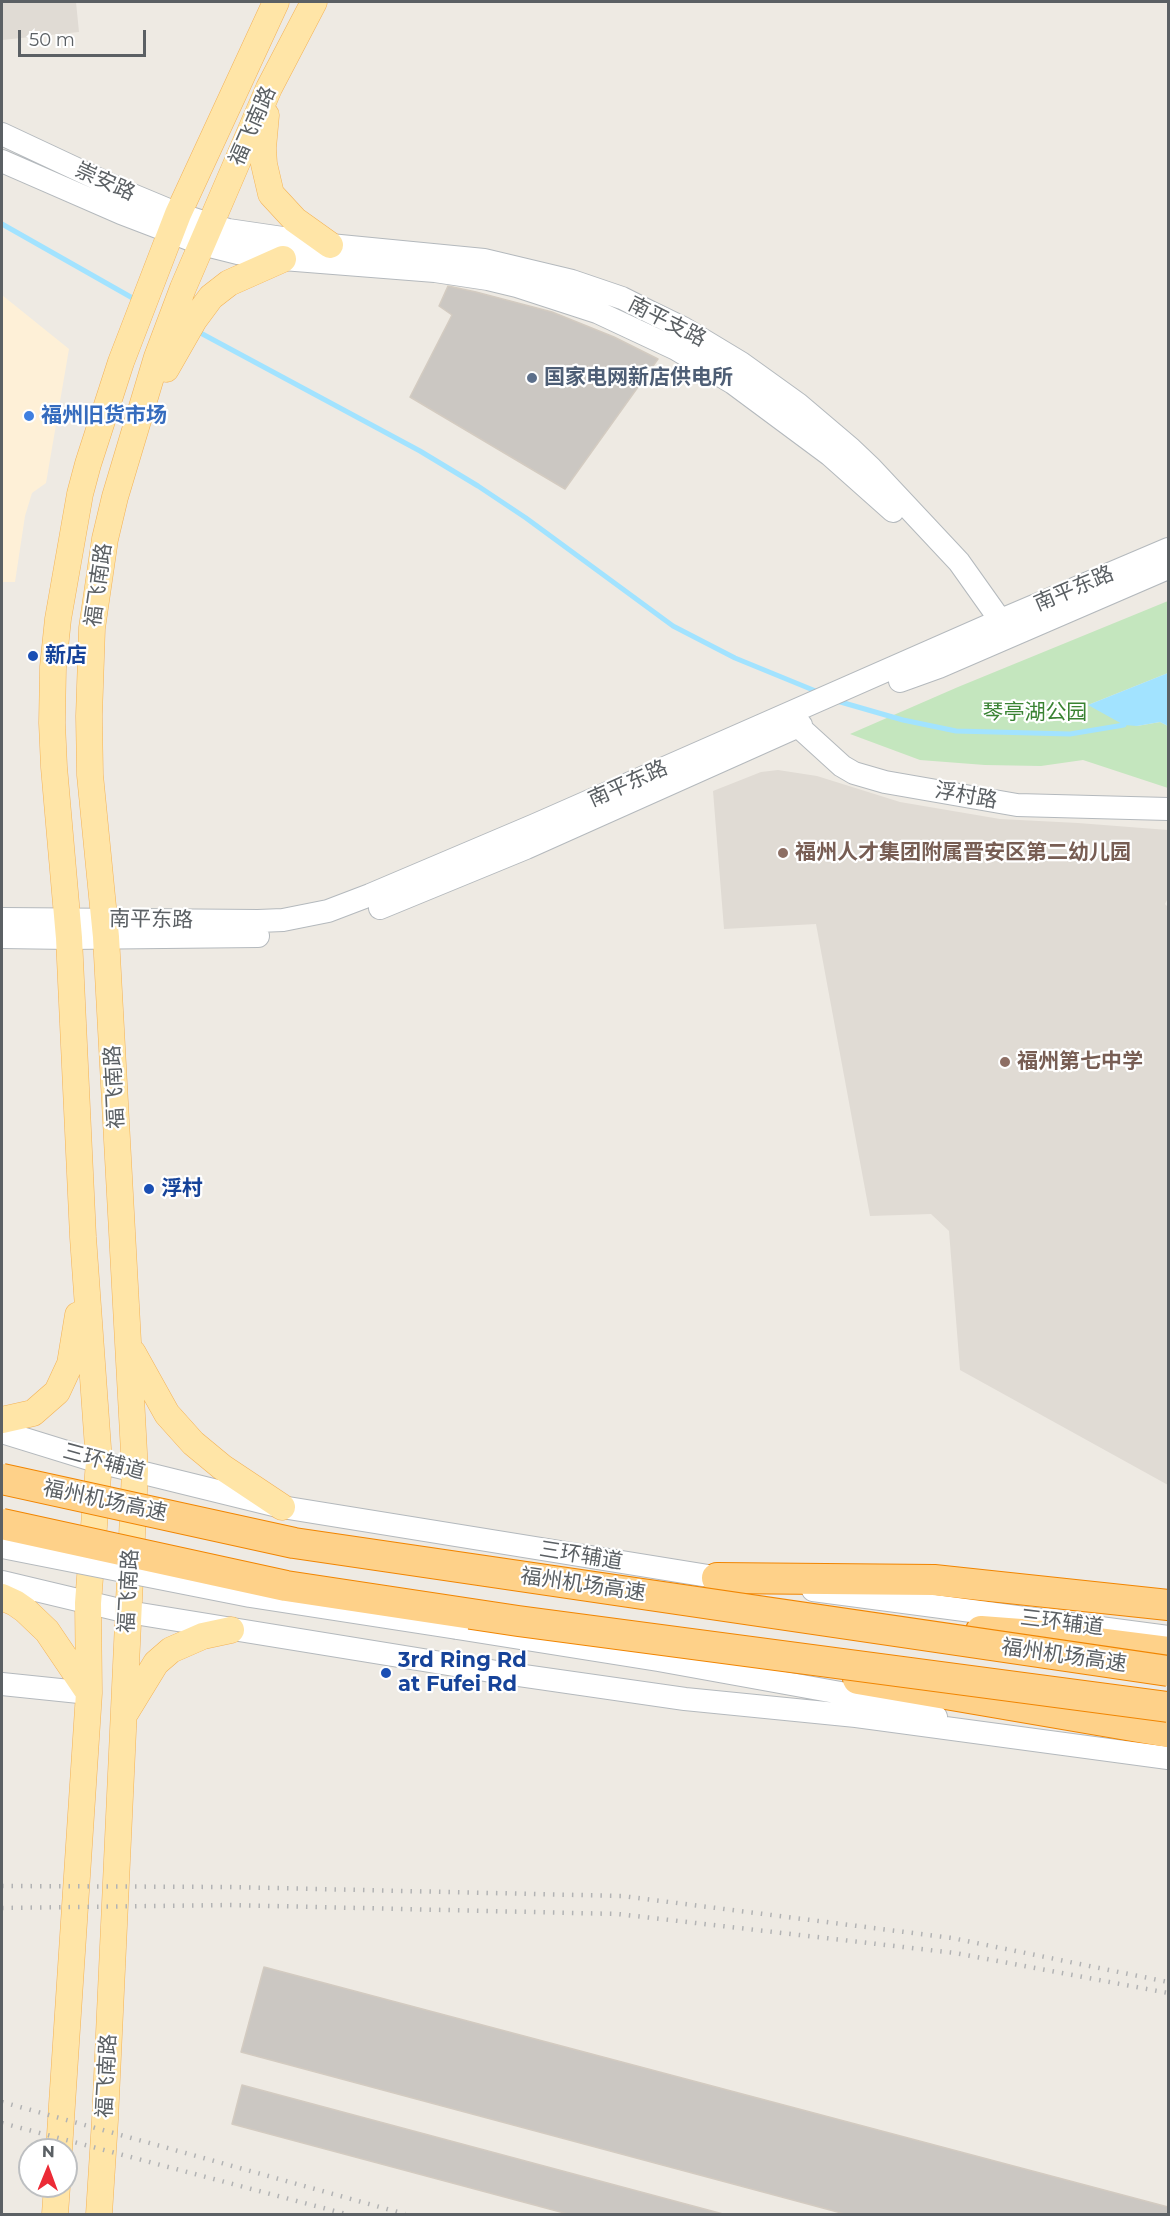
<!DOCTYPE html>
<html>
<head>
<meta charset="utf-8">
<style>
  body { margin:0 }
  #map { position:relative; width:1170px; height:2216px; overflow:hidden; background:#eeeae3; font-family:Montserrat,sans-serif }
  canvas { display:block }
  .frame { position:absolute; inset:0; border:3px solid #5b6064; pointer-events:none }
  .north { position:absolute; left:18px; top:2138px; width:60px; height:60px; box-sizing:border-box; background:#fff; border:2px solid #bdbfc1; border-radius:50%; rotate:1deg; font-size:16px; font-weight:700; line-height:24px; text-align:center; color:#5b6064 }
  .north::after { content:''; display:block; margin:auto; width:21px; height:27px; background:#ec2b36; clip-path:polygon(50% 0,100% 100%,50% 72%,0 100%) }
  .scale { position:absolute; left:18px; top:30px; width:128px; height:27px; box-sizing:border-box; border:3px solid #5b6064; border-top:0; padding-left:8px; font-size:18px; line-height:21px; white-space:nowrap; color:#5b6064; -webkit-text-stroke:4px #fff; paint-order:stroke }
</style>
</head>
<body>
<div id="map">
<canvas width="1170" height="2216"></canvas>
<div class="frame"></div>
<div class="north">N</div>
<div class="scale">50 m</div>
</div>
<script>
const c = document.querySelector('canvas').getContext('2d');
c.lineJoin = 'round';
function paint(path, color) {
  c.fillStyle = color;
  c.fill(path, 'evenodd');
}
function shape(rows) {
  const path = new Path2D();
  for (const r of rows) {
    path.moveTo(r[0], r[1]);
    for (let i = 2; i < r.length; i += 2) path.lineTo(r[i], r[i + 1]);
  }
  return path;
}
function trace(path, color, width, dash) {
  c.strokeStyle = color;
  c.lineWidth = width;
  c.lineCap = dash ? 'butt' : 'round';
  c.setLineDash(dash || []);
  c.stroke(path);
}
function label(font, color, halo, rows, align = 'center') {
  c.font = font + ' Montserrat,"Noto Sans SC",sans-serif';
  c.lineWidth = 4.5;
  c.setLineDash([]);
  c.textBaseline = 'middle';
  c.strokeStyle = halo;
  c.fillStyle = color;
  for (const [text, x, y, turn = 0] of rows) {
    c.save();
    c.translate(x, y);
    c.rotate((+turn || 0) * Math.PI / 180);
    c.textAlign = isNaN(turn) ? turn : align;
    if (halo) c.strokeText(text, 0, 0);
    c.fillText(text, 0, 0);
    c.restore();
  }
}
const commercial = shape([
  [2,295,69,349,46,483,32,493,25,516,15,582,2,582]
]);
const education = shape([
  [2,2,76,2,79,32,2,40],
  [778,770,817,776,900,802,1000,819,1078,823,1168,830,1168,898,1165,904,1168,907,1168,1485,960,1370,949,1231,931,1214,870,1216,816,924,724,929,713,791,761,772]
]);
const green = shape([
  [1168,601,1168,673,1088,705,1137,726,1160,722,1168,726,1168,788,1083,760,1041,766,985,765,920,760,850,734,958,687]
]);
const water = shape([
  [1168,673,1168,726,1160,722,1137,726,1124,725,1088,705]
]);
const stream = shape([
  [2,224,136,300],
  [195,330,420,451,478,486,526,518,673,626,735,658,818,692],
  [837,701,903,720,956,731,1070,734,1124,725]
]);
const building = shape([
  [448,286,476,292,552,312,614,337,658,359,565,489,410,397,452,315,439,306,448,286],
  [264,1967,1168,2207,1168,2214,845,2214,241,2052,264,1967],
  [242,2085,723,2214,568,2214,232,2124,242,2085]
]);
const secondary = shape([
  [2,134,130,194,178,214,228,230,330,245,484,260,572,281,622,298,650,312,683,328,741,363,798,404,851,449,871,468,959,562,1008,631],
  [2,161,121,213,202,244,238,253,283,259,435,271,488,279,517,286,597,312,676,349,733,383,830,455,893,511],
  [900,681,939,667,1168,568],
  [787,716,842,766,854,773,885,782,1017,805,1168,809],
  [380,908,526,848,801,725],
  [2,919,258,921,283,920,328,911,370,895,535,825,1001,620,1168,549],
  [2,937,69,938,258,936],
  [2,1432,99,1462,282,1507,733,1580],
  [2,1582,128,1612,497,1672,685,1699,856,1716,1168,1758],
  [813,1590,1168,1637],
  [457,1628,658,1660,896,1703,936,1717],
  [2,1684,89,1693]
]);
const primary = shape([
  [266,115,263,148,264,164,271,194,295,220,330,245],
  [166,369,194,320,211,297,229,283,283,259],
  [133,1353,167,1414,193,1443,222,1467,282,1507],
  [2,1420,33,1413,57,1392,70,1364,78,1315],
  [2,1597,15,1603,25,1610,47,1631,89,1693],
  [126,1712,156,1663,171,1650,203,1636,231,1630],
  [59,2150,89,1693,88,1603,99,1462,83,1237,69,938,54,767,52,723,53,667,58,619,80,494,88,464,121,362,178,214,276,2],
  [55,2214,57,2186],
  [99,2214,105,2120,135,1471,106,937,90,775,89,716,92,628,105,539,115,497,157,357,183,288,269,88,314,2]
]);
const highway = shape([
  [717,1578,934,1580,1168,1605],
  [981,1631,1034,1635,1168,1652],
  [858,1679,1168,1732]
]);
const rail = shape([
  [2,1886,231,1887,622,1896,952,1938,1168,1982],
  [2,1908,230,1905,618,1914,955,1953,1168,1993],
  [2,2102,405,2214],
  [2,2123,346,2214]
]);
const secondaryBridge = shape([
  [2,1547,250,1596,457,1628]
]);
const highwayBridge = shape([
  [2,1479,294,1543,1168,1671],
  [2,1524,286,1586,518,1621,1168,1707]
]);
const markers = [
  [532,378,6,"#5c6f8a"],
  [29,416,6,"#3f7fe0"],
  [33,656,6,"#1a4fb4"],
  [783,853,6,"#8d6e63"],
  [1005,1062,6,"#8d6e63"],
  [149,1189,6,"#1a4fb4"],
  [386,1673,6,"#1a4fb4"]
];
const streetNames = [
  ["福飞南路",253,126,-66],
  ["崇安路",105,182,24],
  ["南平支路",667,322,27],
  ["福飞南路",99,585,-82],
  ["南平东路",1074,589,-23],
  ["南平东路",628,784,-24],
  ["浮村路",966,796,10],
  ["南平东路",151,920,1],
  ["福飞南路",115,1087,-93],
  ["三环辅道",104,1462,15],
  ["福州机场高速",105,1501,12],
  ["三环辅道",581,1556,9],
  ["福州机场高速",583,1585,8],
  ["福飞南路",129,1591,-87],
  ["三环辅道",1062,1623,7],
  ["福州机场高速",1064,1656,8],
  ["福飞南路",107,2076,-87]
];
const serviceNames = [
  ["国家电网新店供电所",544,378]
];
const shopNames = [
  ["福州旧货市场",41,416]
];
const transitNames = [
  ["新店",45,656],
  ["浮村",161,1189],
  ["3rd Ring Rd",398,1661],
  ["at Fufei Rd",398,1685]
];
const parkNames = [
  ["琴亭湖公园",1035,713]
];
const educationNames = [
  ["福州人才集团附属晋安区第二幼儿园",795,853],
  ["福州第七中学",1017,1062]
];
paint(commercial, '#fef0d7');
paint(education, '#e0dbd4');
paint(green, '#c4e6be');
paint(water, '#a2e3ff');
trace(stream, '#a2e3ff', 5);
paint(building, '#cbc7c2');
trace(building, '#d3cbc1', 1.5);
trace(secondary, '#b4b9bd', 24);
trace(primary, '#f3b256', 27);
trace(highway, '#f18500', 32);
trace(secondary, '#fff', 22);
trace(primary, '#ffe5a7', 26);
trace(highway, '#fed189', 30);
trace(rail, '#b2b3b4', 4.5, [1.5, 8]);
trace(secondaryBridge, '#b4b9bd', 24, []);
trace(highwayBridge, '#f18500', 32, []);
trace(secondaryBridge, '#fff', 22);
trace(highwayBridge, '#fed189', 30);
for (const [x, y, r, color] of markers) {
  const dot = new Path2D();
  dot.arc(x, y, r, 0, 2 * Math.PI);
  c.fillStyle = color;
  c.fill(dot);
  trace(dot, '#fff', 2);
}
label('21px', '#5b6064', '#fff', streetNames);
label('bold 21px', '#4e5e75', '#fff', serviceNames, 'left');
label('bold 21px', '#366cbe', '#fff', shopNames, 'left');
label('bold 21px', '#164399', '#fff', transitNames, 'left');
label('21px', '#3a8333', '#fff', parkNames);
label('bold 21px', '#785e54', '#fff', educationNames, 'left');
</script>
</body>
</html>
